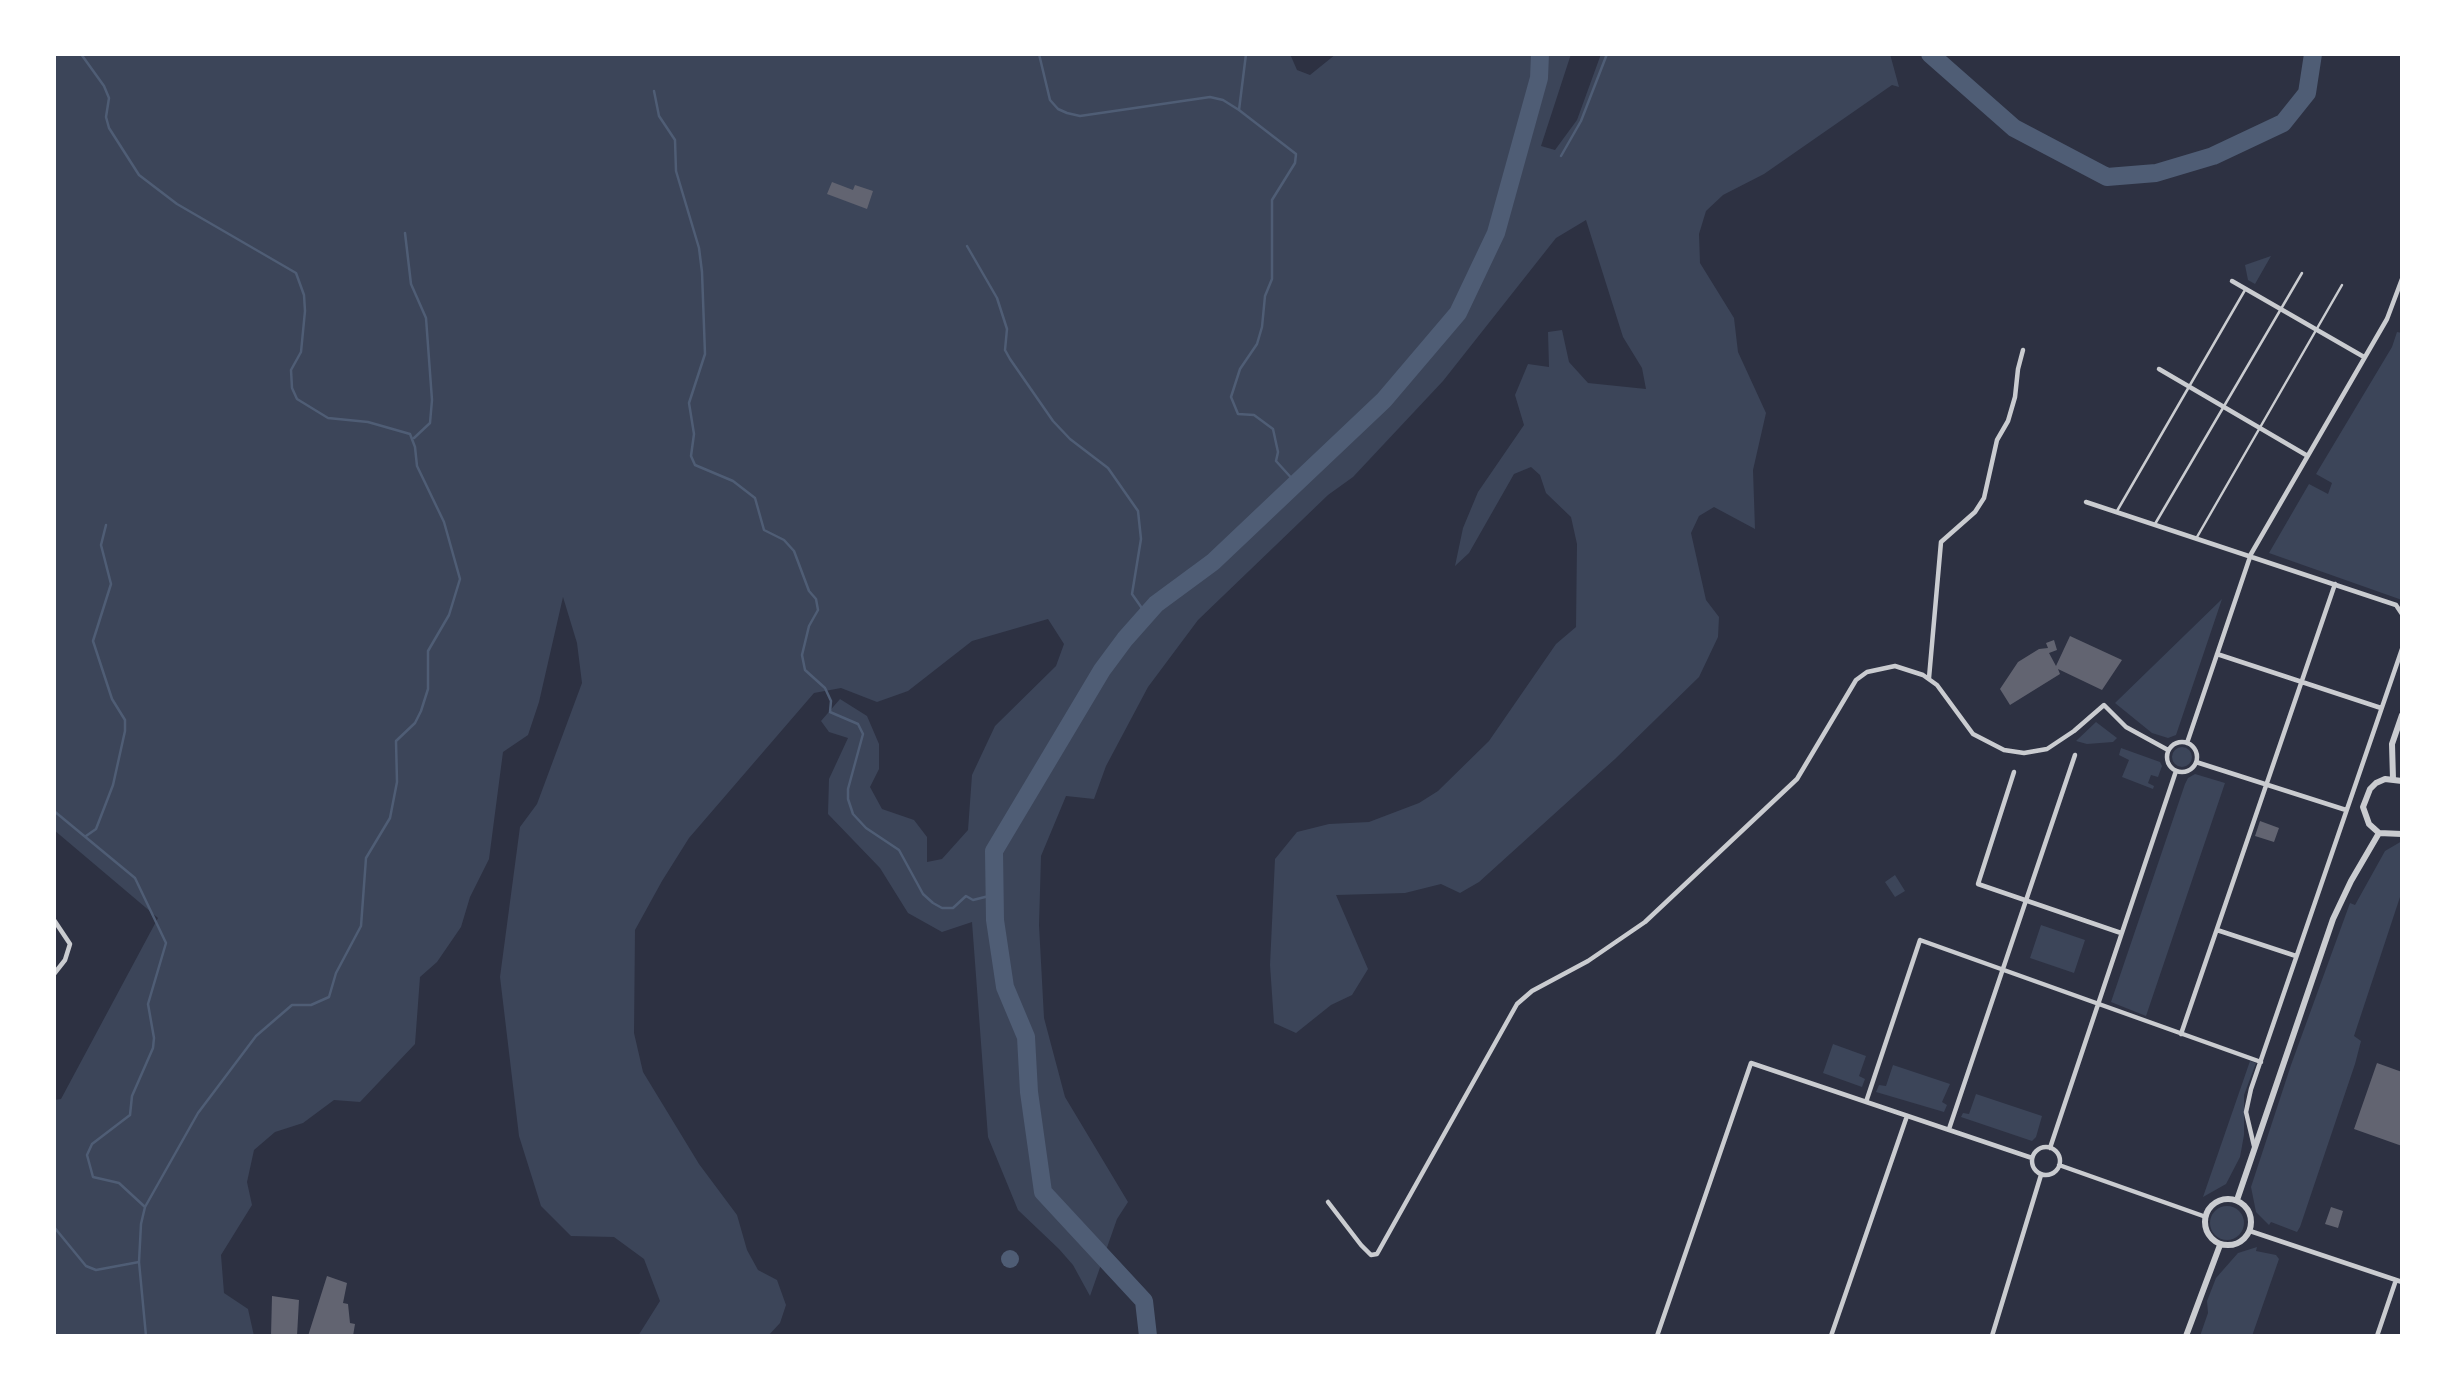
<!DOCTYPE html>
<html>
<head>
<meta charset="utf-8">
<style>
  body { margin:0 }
  #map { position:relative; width:2456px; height:1390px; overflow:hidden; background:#2d3142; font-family:"Exo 2",sans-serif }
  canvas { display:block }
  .frame { position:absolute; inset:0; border:56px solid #fff; pointer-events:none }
</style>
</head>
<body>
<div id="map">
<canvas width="2456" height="1390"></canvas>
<div class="frame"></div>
</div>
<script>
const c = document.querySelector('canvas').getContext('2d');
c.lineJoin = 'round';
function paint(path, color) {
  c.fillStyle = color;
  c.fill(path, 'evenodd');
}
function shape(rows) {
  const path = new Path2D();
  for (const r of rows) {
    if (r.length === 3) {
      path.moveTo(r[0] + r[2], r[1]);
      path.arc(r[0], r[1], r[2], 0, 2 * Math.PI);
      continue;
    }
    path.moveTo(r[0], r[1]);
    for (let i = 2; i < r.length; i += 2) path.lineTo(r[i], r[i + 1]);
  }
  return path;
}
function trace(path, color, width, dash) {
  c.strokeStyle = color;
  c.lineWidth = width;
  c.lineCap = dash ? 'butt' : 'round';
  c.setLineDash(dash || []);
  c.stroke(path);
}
const green = shape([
  [54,54,1290,54,1297,70,1310,75,1336,54,1571,54,1541,146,1555,150,1577,120,1601,54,1890,54,1899,87,1892,85,1764,174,1723,195,1706,211,1699,234,1700,263,1734,318,1738,352,1766,413,1753,470,1755,529,1714,507,1699,516,1691,533,1706,600,1719,617,1718,637,1699,677,1615,759,1479,882,1460,893,1441,884,1405,893,1336,895,1368,969,1352,995,1331,1005,1296,1033,1274,1023,1270,965,1275,859,1297,832,1329,824,1369,822,1419,803,1438,791,1489,741,1556,644,1576,627,1577,544,1571,517,1546,493,1540,475,1531,467,1514,474,1469,553,1455,566,1463,528,1478,492,1524,425,1515,395,1528,364,1549,367,1548,332,1562,330,1569,362,1588,383,1646,389,1642,368,1623,337,1586,220,1556,238,1443,381,1353,477,1328,495,1198,620,1148,687,1106,766,1094,799,1066,796,1041,856,1039,925,1044,1018,1065,1097,1128,1202,1117,1219,1090,1296,1073,1265,1059,1249,1018,1210,988,1137,972,922,942,932,908,913,880,868,828,814,829,779,848,738,829,732,821,721,840,699,867,716,879,744,879,769,870,787,882,809,914,820,927,837,927,862,942,859,968,830,972,775,995,726,1056,666,1064,644,1048,619,972,641,908,691,877,702,841,688,814,693,689,838,662,881,635,930,634,1033,643,1072,699,1164,737,1215,747,1250,758,1270,777,1280,786,1305,780,1323,768,1336,638,1336,660,1301,644,1259,614,1237,571,1236,541,1206,519,1136,500,977,520,827,537,804,582,683,577,643,563,597,539,702,528,735,503,752,489,859,470,897,461,927,437,962,420,977,415,1044,360,1102,334,1100,303,1123,275,1132,254,1150,247,1182,252,1205,221,1255,224,1293,248,1309,254,1336,54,1336,54,1100,61,1099,158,918,54,830],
  [2271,256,2255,284,2248,280,2245,265],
  [2397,332,2402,333,2402,600,2269,553,2309,484,2328,494,2332,483,2316,474,2392,347],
  [2222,599,2176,735,2168,738,2152,733,2115,703],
  [2096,722,2117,738,2113,742,2087,744,2076,741],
  [2182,757,10],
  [2121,748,2160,762,2162,766,2158,777,2151,775,2148,783,2154,786,2153,789,2122,777,2129,760,2119,755],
  [2195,774,2225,783,2146,1016,2111,1002,2185,784,2188,778],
  [2402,841,2402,891,2354,1036,2361,1041,2355,1064,2300,1227,2297,1232,2271,1222,2269,1225,2256,1212,2251,1187,2291,1065,2350,903,2355,905,2385,851],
  [1895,875,1905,891,1895,897,1885,882],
  [2041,925,2085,940,2074,973,2030,958],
  [1833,1044,1866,1056,1859,1076,1865,1079,1862,1087,1823,1073],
  [2250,1061,2256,1063,2244,1095,2244,1135,2240,1157,2226,1184,2203,1197],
  [1893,1065,1950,1084,1942,1102,1947,1105,1944,1112,1876,1092,1879,1085,1886,1086],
  [1976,1094,2042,1116,2036,1137,2032,1141,1961,1117,1963,1113,1969,1114],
  [2227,1223,17],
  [2257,1247,2256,1251,2276,1255,2279,1259,2252,1336,2200,1336,2208,1313,2207,1301,2216,1278,2238,1253]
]);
const water = shape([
  [1010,1259,9]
]);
const stream = shape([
  [81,54,104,86,109,98,106,117,109,128,139,175,177,204,296,273,304,295,305,311,301,352,291,370,292,388,297,399,328,418,368,422,410,434,415,447,417,466,444,522,460,579,449,615,428,651,428,689,421,711,415,723,396,741,397,782,390,818,366,858,361,926,336,973,329,997,311,1005,292,1005,256,1036,198,1113,145,1207,141,1224,139,1262,146,1336],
  [1039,54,1050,100,1058,109,1067,113,1080,116,1210,97,1223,100,1239,110,1296,154,1295,163,1272,200,1272,279,1265,296,1262,327,1257,344,1240,369,1231,397,1238,414,1254,415,1273,429,1278,452,1276,461,1296,483],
  [654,91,659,116,675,140,676,171,699,248,702,272,705,354,689,403,694,434,691,456,695,465,733,481,755,498,764,530,784,540,794,551,809,591,816,599,818,610,809,626,802,655,805,670,825,688,831,701,830,712,858,724,863,734,848,789,848,799,853,814,866,828,899,850,923,894,933,903,942,908,953,908,966,896,973,900,993,895],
  [1239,110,1246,54],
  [1561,156,1581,121,1607,54],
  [405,233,411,284,426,318,432,400,430,423,414,438],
  [967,246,997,298,1007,329,1005,350,1010,359,1053,421,1070,439,1108,468,1138,511,1141,539,1132,594,1146,614],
  [54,811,135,878,166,943,148,1004,154,1038,153,1048,132,1096,130,1115,92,1144,87,1155,93,1177,119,1183,145,1207],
  [86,836,96,829,113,785,125,731,125,720,112,699,93,641,111,584,101,545,106,525],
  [54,1227,86,1266,96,1270,139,1262]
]);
const river = shape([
  [1930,54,2014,128,2107,177,2156,173,2213,156,2283,123,2307,93,2313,54],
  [1148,1336,1144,1301,1043,1192,1029,1092,1026,1037,1005,987,995,920,994,851,1102,670,1125,639,1156,604,1213,562,1384,400,1458,313,1496,233,1539,78,1540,54]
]);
const building = shape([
  [832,182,853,190,855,185,873,191,867,209,827,194],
  [2070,636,2122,660,2102,690,2058,669,2060,674,2010,705,2000,689,2018,662,2039,649,2048,648,2046,643,2054,640,2057,650,2049,653,2056,666],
  [2260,821,2279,828,2274,842,2255,836],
  [2377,1063,2402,1072,2402,1146,2354,1129],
  [2331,1207,2343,1211,2338,1228,2325,1224],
  [327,1276,347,1283,343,1303,348,1304,350,1323,355,1324,353,1336,308,1336],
  [272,1296,299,1300,297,1336,271,1336]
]);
const service = shape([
  [2117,511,2245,290],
  [2155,524,2302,273],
  [2197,537,2342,285]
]);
const minor = shape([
  [2232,281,2364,357],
  [2159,369,2306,455],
  [2086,502,2396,605,2402,614],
  [2217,654,2381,708],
  [1929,678,1941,542,1975,512,1984,498,1997,440,2008,421,2015,397,2018,369,2023,350],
  [2182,757,15],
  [2187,743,2251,554,2387,319,2402,279],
  [2196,762,2346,810],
  [2014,772,1978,884,2121,933],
  [54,920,70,944,65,960,54,974],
  [2217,930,2296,956],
  [2181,1034,2335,584],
  [1866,1102,1920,940,2261,1062],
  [1949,1129,2075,755],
  [2254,1146,2246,1112,2251,1089,2402,649],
  [2046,1161,14],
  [2050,1148,2176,771],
  [2059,1165,2206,1217],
  [1328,1202,1361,1245,1371,1255,1377,1254,1517,1004,1532,991,1588,961,1645,922,1797,779,1856,680,1867,672,1895,666,1923,675,1937,685,1973,734,2004,750,2024,753,2047,749,2074,731,2104,705,2126,727,2168,750],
  [2250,1231,2402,1282],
  [1657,1336,1751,1063,2032,1158],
  [1831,1336,1907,1116],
  [1992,1336,2041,1175],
  [2377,1336,2396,1280]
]);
const tertiary = shape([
  [2393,779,2392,744,2402,715],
  [2402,781,2385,779,2376,783,2370,789,2363,807,2369,824,2379,833,2402,834],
  [2228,1222,23],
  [2237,1200,2333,919,2351,881,2379,833],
  [2186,1336,2220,1245]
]);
paint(green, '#3c4559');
paint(water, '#4f5d75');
trace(stream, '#4f5d75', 2.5);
trace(river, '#4f5d75', 18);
paint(building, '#626471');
trace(service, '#caccd0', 2.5);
trace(minor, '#caccd0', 4.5);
trace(tertiary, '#caccd0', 6);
</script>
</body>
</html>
